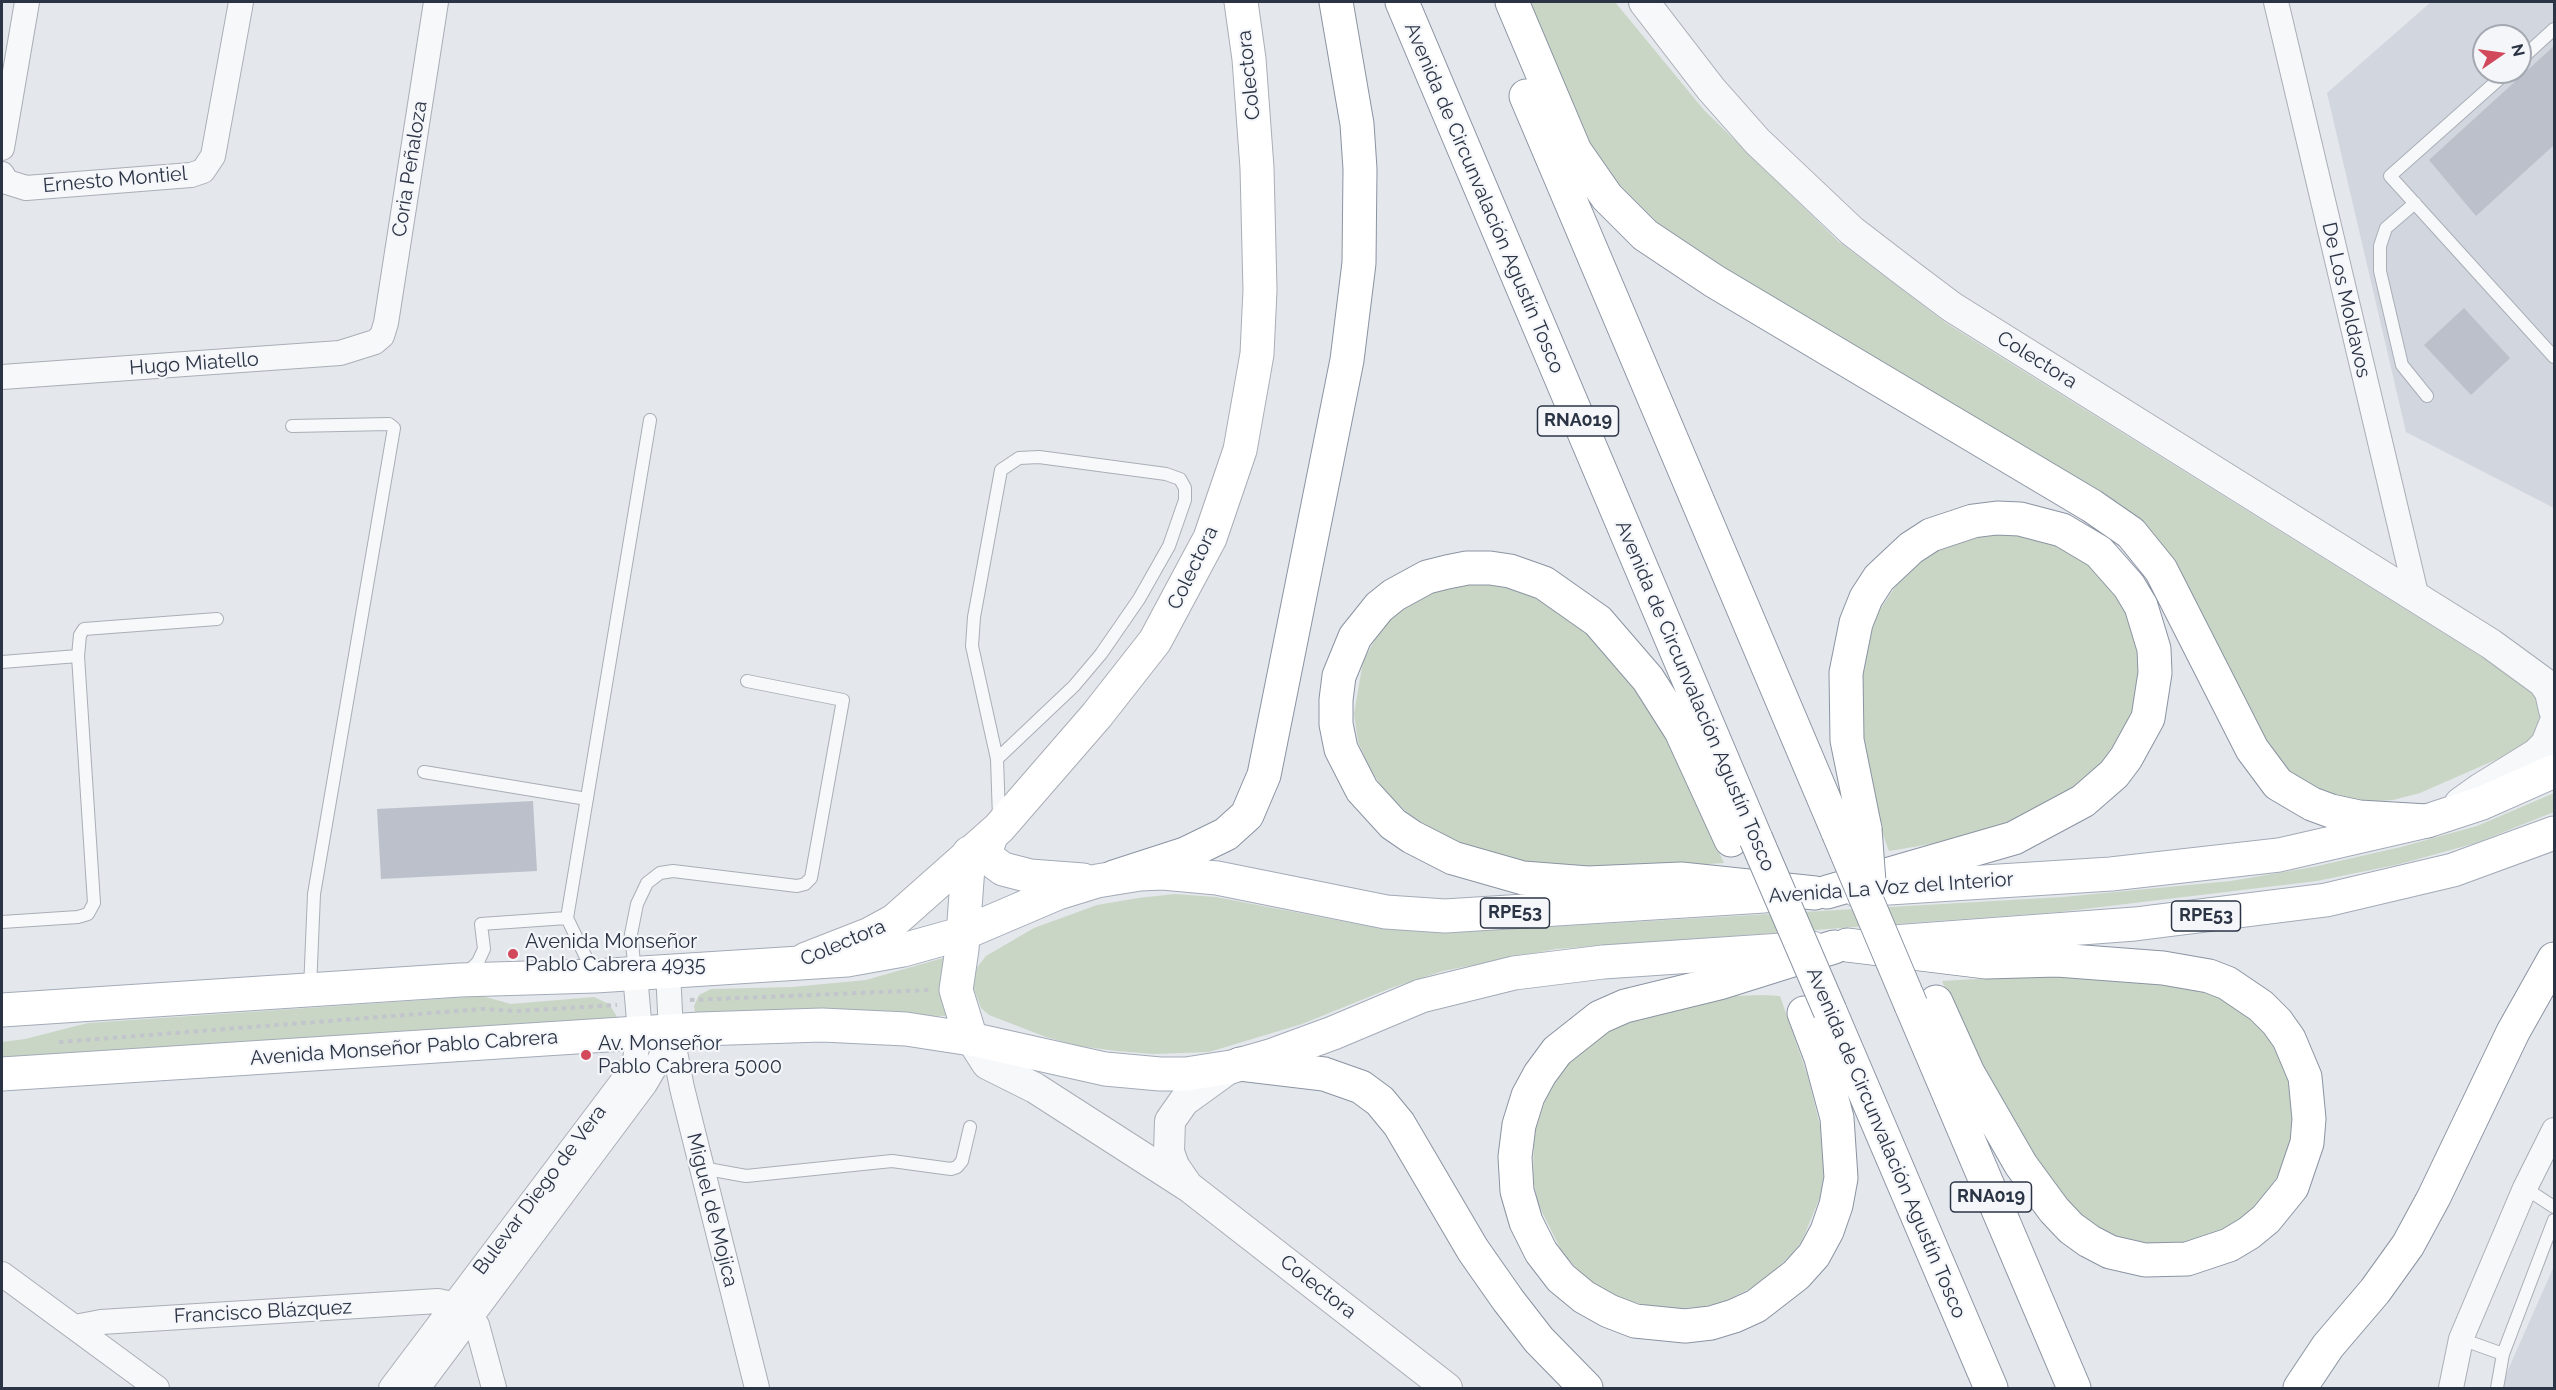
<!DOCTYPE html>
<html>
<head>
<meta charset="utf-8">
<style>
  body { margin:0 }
  #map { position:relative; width:2556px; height:1390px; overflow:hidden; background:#e4e7ec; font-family:Raleway,sans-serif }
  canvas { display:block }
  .frame { position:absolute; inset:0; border:3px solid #2b3445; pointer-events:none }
  .north { position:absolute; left:2472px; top:24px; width:60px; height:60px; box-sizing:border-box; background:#f4f6f9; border:2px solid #a4a8b1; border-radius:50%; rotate:77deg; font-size:16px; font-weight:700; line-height:24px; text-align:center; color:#2b3445 }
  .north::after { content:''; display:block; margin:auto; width:21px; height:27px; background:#d1495b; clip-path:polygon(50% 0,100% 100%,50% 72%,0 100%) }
</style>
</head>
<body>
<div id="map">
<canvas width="2556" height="1390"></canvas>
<div class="frame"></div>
<div class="north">N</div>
</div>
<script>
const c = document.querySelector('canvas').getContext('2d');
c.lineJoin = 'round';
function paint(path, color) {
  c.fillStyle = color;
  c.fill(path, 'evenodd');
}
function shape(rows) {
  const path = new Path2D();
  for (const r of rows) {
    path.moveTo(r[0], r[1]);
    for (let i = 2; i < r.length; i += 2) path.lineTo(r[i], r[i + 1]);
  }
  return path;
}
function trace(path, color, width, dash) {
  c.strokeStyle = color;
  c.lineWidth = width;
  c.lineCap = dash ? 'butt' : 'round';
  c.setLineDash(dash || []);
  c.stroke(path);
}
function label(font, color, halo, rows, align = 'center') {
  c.font = font + ' Raleway,sans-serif';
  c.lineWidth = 4.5;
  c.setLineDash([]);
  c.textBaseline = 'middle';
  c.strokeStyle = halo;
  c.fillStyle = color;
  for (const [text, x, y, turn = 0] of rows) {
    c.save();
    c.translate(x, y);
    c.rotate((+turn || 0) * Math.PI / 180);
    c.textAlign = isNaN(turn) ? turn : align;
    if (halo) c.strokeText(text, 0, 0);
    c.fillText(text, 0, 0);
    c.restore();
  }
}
const built = shape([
  [2431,2,2554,2,2554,508,2406,432,2327,93],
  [2484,36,2520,36,2520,72,2484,72],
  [2554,1266,2554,1388,2500,1388]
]);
const green = shape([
  [1528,2,1615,2,1704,110,1838,241,1946,323,2533,689,2546,723,2525,747,2420,793,2393,800,2368,802,2343,799,2297,781,2273,756,2178,580,1684,250,1632,204,1583,138],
  [2007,533,2027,535,2068,549,2101,573,2127,611,2139,654,2137,699,2130,722,2104,763,2065,794,1998,828,1937,843,1889,851,1878,821,1863,747,1861,691,1864,661,1876,615,1902,577,1937,549,1959,540],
  [1467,583,1490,584,1535,595,1581,626,1625,674,1664,731,1724,863,1634,869,1513,861,1457,845,1409,814,1387,794,1370,769,1358,742,1354,714,1363,661,1377,636,1393,616,1415,600,1443,588],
  [2554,793,2554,812,2476,843,2400,864,2317,881,2059,912,1556,949,1443,971,1391,988,1302,1024,1209,1052,1153,1054,1117,1051,1079,1046,1046,1037,989,1015,981,1008,971,981,975,970,986,956,1034,928,1097,905,1138,898,1175,894,1216,897,1362,925,1442,933,2063,897,2231,881,2313,867,2401,847,2477,826],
  [950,956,950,1016,695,1013,694,1006,699,995,711,989,792,987,866,980],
  [2046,975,2164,983,2214,994,2246,1014,2261,1028,2274,1044,2290,1079,2294,1119,2285,1163,2265,1198,2250,1212,2214,1235,2194,1242,2175,1245,2139,1243,2118,1238,2084,1219,2053,1184,2016,1128,1957,1017,1942,981],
  [1764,995,1780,996,1808,1077,1821,1130,1824,1177,1820,1197,1802,1241,1790,1256,1761,1283,1723,1302,1701,1307,1661,1309,1622,1299,1603,1290,1586,1279,1562,1252,1538,1204,1533,1179,1534,1133,1548,1092,1571,1060,1600,1036,1618,1026,1637,1018,1732,996],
  [482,996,511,1004,594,997,609,1004,619,1020,2,1057,2,1042,25,1039,88,1023]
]);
const building = shape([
  [2554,46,2554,145,2476,216,2429,160],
  [2464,308,2510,358,2471,395,2424,345],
  [533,801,537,871,381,879,377,809]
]);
const path = shape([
  [690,1000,931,990],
  [59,1042,482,1009,519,1011,617,1005]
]);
const service = shape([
  [2520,60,2554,29],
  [2507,72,2390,176,2554,357],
  [2415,203,2386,228,2380,246,2380,271,2402,365,2427,396],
  [292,426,389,424,394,428,314,894,310,989],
  [2,662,78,656],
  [997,759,972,646,974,617,1001,470,1019,458,1039,457,1166,474,1180,479,1185,488,1185,500,1169,546,1139,599,1101,654,1074,686,997,759,999,818],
  [424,772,587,799],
  [567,918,594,974],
  [2,922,78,917,88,914,94,903,78,656,80,635,84,629,217,619],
  [635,972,631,934,637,904,647,883,660,873,673,871,797,886,805,884,811,878,843,700,747,681],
  [467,973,478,962,484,949,481,924,567,918,650,420],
  [702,1168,746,1176,892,1161,951,1169,957,1167,962,1161,970,1127],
  [2525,1188,2554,1207],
  [2461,1339,2503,1354],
  [2497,1388,2503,1354,2554,1220]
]);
const minor = shape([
  [2276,2,2417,598],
  [2,148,27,2],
  [2,174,7,182,26,188,191,175,203,171,213,156,241,2],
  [2,377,340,353,375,342,382,336,386,323,436,2],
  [668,972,671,1031,682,1088,757,1388],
  [2,1274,157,1388],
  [75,1327,101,1322,438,1301,452,1304,470,1316,477,1325,494,1388],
  [391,1388,627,1075,635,1059,640,1032,635,974],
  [418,1388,645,1084,661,1057,671,1031],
  [2451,1388,2461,1339,2525,1188,2554,1130]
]);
const tertiary = shape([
  [1644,2,1711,89,1757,141,1852,231,1904,271,1952,307,2491,644,2543,682,2550,692,2554,710],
  [2460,803,2481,788,2536,754,2546,744,2554,724],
  [971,1039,987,1064,1035,1088,1189,1187,1447,1388],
  [1187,1185,1174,1166,1169,1152,1170,1121,1184,1101,1231,1067]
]);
const secondary = shape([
  [806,959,870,934,894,921,999,828,1097,715,1155,641,1210,538,1240,450,1257,354,1260,290,1257,168,1249,59,1241,2]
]);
const primary = shape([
  [991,836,987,848,988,858,1003,869,1030,876,1083,880],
  [969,853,962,949,956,990,971,1039],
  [1857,890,2111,874,2279,855,2427,821,2482,803,2554,771],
  [1893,942,2135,924,2326,900,2453,870,2554,833],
  [2,1010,460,980,595,976,847,960,903,950,964,933,1058,893,1097,881,1140,874,1163,873,1217,878,1386,912,1445,916,1764,896],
  [2,1074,700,1029,822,1025,906,1029,971,1039,1105,1069,1160,1074,1186,1074,1231,1067,1273,1055,1333,1033,1421,996,1514,973,1603,962,1812,948]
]);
const motorway = shape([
  [1402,2,1756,839],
  [1512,2,1575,151,1607,197,1645,235,1714,281,2092,506,2131,533,2161,570,2252,749,2278,784,2312,804,2331,811,2359,817,2427,821],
  [1526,96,1838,832],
  [1731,840,1681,731,1648,679,1598,621,1544,583,1510,571,1490,568,1467,568,1447,572,1427,577,1394,595,1379,607,1355,637,1339,676,1336,700,1336,724,1341,749,1362,790,1393,824,1412,837,1453,858,1523,878,1588,883,1681,879,1815,893],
  [1114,877,1185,854,1226,834,1247,815,1264,775,1347,360,1359,263,1360,169,1357,124,1336,2],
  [1827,892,2014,838,2083,801,2114,774,2126,758,2148,718,2155,673,2154,649,2141,606,2129,586,2099,552,2062,530,2020,519,1997,518,1973,521,1931,535,1911,548,1879,578,1866,598,1856,623,1846,673,1847,740,1865,829],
  [1847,945,1986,962,2057,960,2163,968,2209,976,2227,983,2261,1006,2277,1022,2289,1039,2305,1077,2309,1119,2307,1143,2292,1187,2266,1219,2249,1233,2229,1245,2187,1259,2145,1260,2110,1252,2089,1241,2071,1228,2054,1210,2021,1165,1968,1073,1936,1002],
  [1911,1005,2074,1388],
  [1830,1011,1991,1388],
  [1804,1013,1821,1058,1837,1118,1841,1178,1836,1205,1827,1231,1814,1255,1796,1275,1756,1306,1734,1316,1711,1323,1685,1326,1635,1321,1609,1311,1584,1297,1561,1278,1541,1252,1526,1222,1517,1191,1515,1157,1519,1125,1528,1096,1540,1074,1557,1051,1600,1017,1625,1006,1719,983,1834,947],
  [1240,1064,1324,1074,1361,1087,1380,1101,1399,1124,1473,1250,1508,1300,1539,1340,1586,1388],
  [2300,1388,2328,1346,2375,1291,2408,1245,2434,1197,2513,1032,2554,959]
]);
const motorwayBridge = shape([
  [1865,829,1869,882],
  [1838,832,1911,1005],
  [1756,839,1830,1011]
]);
const markers = [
  [513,954,6,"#d1495b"],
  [586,1055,6,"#d1495b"]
];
const shields = [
  [1578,421,81],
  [1515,913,69],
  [2206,916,69],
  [1991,1197,81]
];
const shieldNames = [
  ["RNA019",1578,421],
  ["RPE53",1515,913],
  ["RPE53",2206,916],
  ["RNA019",1991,1197]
];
const streetNames = [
  ["Colectora",1249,75,-96],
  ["Coria Peñaloza",410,169,-81],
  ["Ernesto Montiel",115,180,-5],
  ["Avenida de Circunvalación Agustín Tosco",1484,198,67],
  ["De Los Moldavos",2346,300,77],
  ["Colectora",2037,360,32],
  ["Hugo Miatello",194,364,-4],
  ["Colectora",1193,568,-64],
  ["Avenida de Circunvalación Agustín Tosco",1695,696,67],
  ["Avenida La Voz del Interior",1891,888,-4],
  ["Colectora",843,943,-23],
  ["Avenida Monseñor Pablo Cabrera",404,1048,-4],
  ["Avenida de Circunvalación Agustín Tosco",1886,1143,67],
  ["Bulevar Diego de Vera",540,1190,-53],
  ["Miguel de Mojica",712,1210,76],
  ["Colectora",1318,1287,38],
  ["Francisco Blázquez",263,1312,-3]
];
const poiNames = [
  ["Avenida Monseñor",525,942],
  ["Pablo Cabrera 4935",525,965],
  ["Av. Monseñor",598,1044],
  ["Pablo Cabrera 5000",598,1067]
];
paint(built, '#d2d6de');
paint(green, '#c9d6c5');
paint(building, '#bbc0ca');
trace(service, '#a9aeb7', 14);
trace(minor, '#a9aeb7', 26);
trace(tertiary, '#a9aeb7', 32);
trace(secondary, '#a9aeb7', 35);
trace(primary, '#a3abb8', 35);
trace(motorway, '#8b94a3', 35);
trace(path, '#c2c5cb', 4, [4.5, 4.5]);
trace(service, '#f7f8fa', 12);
trace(minor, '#f7f8fa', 24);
trace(tertiary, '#f7f8fa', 30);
trace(secondary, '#fff', 33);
trace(primary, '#fff', 33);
trace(motorway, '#fff', 33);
trace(motorwayBridge, '#8b94a3', 35, []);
trace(motorwayBridge, '#fff', 33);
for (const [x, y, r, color] of markers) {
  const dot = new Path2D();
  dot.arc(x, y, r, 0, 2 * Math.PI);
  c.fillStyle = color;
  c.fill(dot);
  trace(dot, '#f4f6f9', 2);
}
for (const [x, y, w] of shields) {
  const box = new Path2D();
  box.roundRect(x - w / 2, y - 15, w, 30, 4.5);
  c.fillStyle = '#f4f6f9';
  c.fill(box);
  trace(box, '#2b3445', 1.5);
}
label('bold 18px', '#2b3445', null, shieldNames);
label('20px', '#2b3445', '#f4f6f9', streetNames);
label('20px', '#2b3445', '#f4f6f9', poiNames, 'left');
</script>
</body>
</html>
